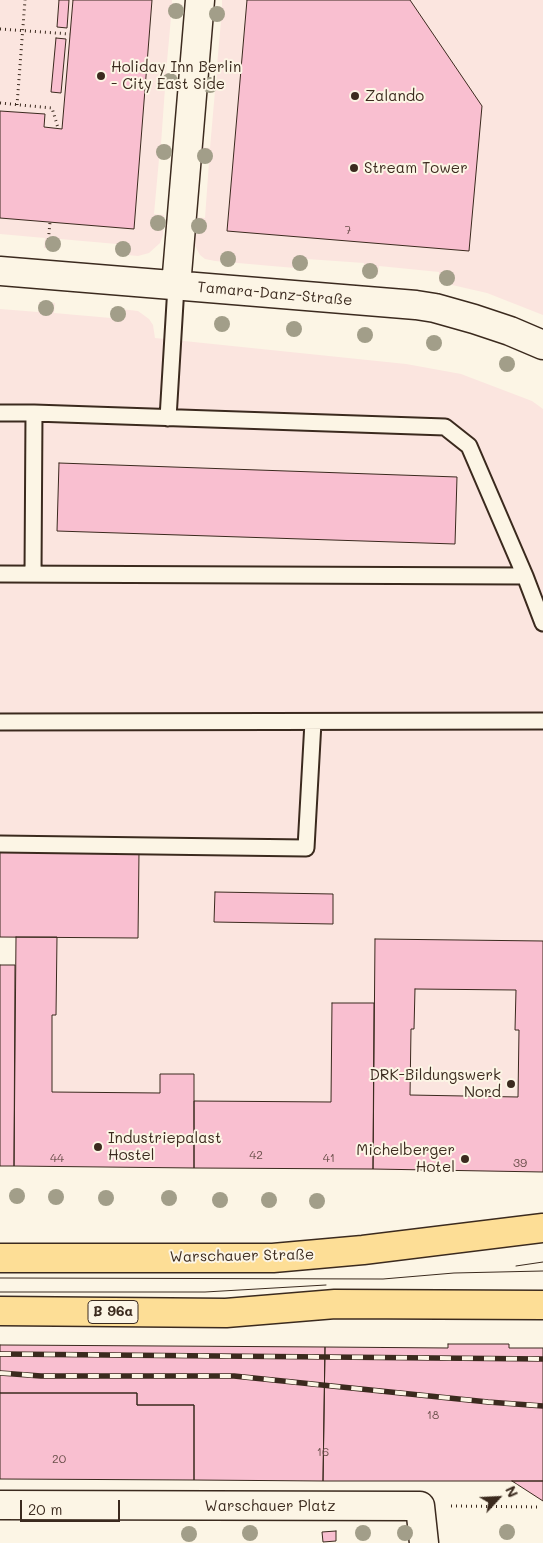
<!DOCTYPE html>
<html>
<head>
<meta charset="utf-8">
<style>
  body { margin:0 }
  #map { position:relative; width:543px; height:1543px; overflow:hidden; background:#fcf5e5; font-family:Mali,sans-serif }
  canvas { display:block }
  .north { position:absolute; left:473px; top:1473px; width:50px; height:50px; -webkit-text-stroke:4px #fcf5e5; paint-order:stroke; rotate:65deg; font-size:14px; font-weight:700; line-height:20px; text-align:center; color:#3b2a1e }
  .north::after { content:''; display:block; margin:auto; width:18px; height:22px; background:#3b2a1e; clip-path:polygon(50% 0,100% 100%,50% 72%,0 100%) }
  .scale { position:absolute; left:20px; top:1500px; width:100px; height:22px; box-sizing:border-box; border:2px solid #3b2a1e; border-top:0; padding-left:6px; font-size:15px; line-height:18px; white-space:nowrap; color:#3b2a1e; -webkit-text-stroke:4px #fcf5e5; paint-order:stroke }
</style>
</head>
<body>
<div id="map">
<canvas width="543" height="1543"></canvas>
<div class="north">N</div>
<div class="scale">20 m</div>
</div>
<script>
const c = document.querySelector('canvas').getContext('2d');
c.lineJoin = 'round';
function paint(path, color) {
  c.fillStyle = color;
  c.fill(path, 'evenodd');
}
function shape(rows) {
  const path = new Path2D();
  for (const r of rows) {
    path.moveTo(r[0], r[1]);
    for (let i = 2; i < r.length; i += 2) path.lineTo(r[i], r[i + 1]);
  }
  return path;
}
function trace(path, color, width, dash) {
  c.strokeStyle = color;
  c.lineWidth = width;
  c.lineCap = dash ? 'butt' : 'round';
  c.setLineDash(dash || []);
  c.stroke(path);
}
function label(font, color, halo, rows, align = 'center') {
  c.font = font + ' Mali,sans-serif';
  c.lineWidth = 4;
  c.setLineDash([]);
  c.textBaseline = 'middle';
  c.strokeStyle = halo;
  c.fillStyle = color;
  for (const [text, x, y, turn = 0] of rows) {
    c.save();
    c.translate(x, y);
    c.rotate((+turn || 0) * Math.PI / 180);
    c.textAlign = isNaN(turn) ? turn : align;
    if (halo) c.strokeText(text, 0, 0);
    c.fillText(text, 0, 0);
    c.restore();
  }
}
const built = shape([
  [0,0,172,0,172,3,182,4,181,18,171,17,166,73,176,74,175,89,165,88,161,144,170,145,169,159,159,159,154,214,164,215,163,235,160,243,149,253,138,256,116,254,117,244,60,239,58,249,44,248,45,238,0,234],
  [222,0,543,0,543,315,487,293,439,282,439,272,379,266,378,275,364,274,364,263,307,259,306,269,215,261,205,259,200,255,194,244,195,217,205,218,209,162,199,161,200,147,210,148,215,91,205,90,206,77,216,77,221,21,211,19,212,6,222,7],
  [39,302,55,303,54,313,111,318,112,308,138,311,149,319,153,325,155,338,406,364,461,374,532,401,543,409,543,1172,14,1166,16,937,0,937,0,309,38,312]
]);
const building = shape([
  [59,0,69,0,67,28,57,27,59,0],
  [73,0,152,0,134,229,0,218,0,111,45,114,44,127,62,129,73,0],
  [247,0,410,0,482,106,469,251,227,231,247,0],
  [56,38,66,39,61,93,51,92,56,38],
  [59,463,457,477,455,544,57,531,59,463],
  [0,852,139,852,138,938,0,937,0,852],
  [215,892,333,894,333,924,214,922,215,892],
  [16,937,57,937,56,1015,52,1015,52,1092,160,1093,160,1074,194,1074,194,1168,14,1166,16,937],
  [375,939,543,941,543,1172,373,1169,375,939],
  [415,989,516,990,515,1030,519,1030,518,1097,410,1095,411,1029,414,1029,415,989],
  [0,965,15,965,14,1166,0,1166,0,965],
  [332,1003,374,1003,373,1169,194,1168,194,1101,331,1102,332,1003],
  [448,1344,509,1344,509,1348,543,1348,543,1481,323,1481,325,1347,448,1348,448,1344],
  [0,1345,325,1347,323,1481,194,1480,194,1405,137,1405,137,1393,0,1393,0,1345],
  [0,1393,137,1393,137,1405,194,1405,194,1480,0,1479,0,1393],
  [512,1481,543,1481,543,1501,512,1481],
  [336,1531,336,1541,323,1542,322,1532,336,1531]
]);
const path = shape([
  [0,29,70,34],
  [0,103,52,108,58,128],
  [17,105,25,0],
  [48,244,50,222],
  [383,1348,383,1343],
  [451,1506,540,1507]
]);
const lane = shape([
  [0,413,34,413,33,574],
  [34,413,445,427,469,446,525,576],
  [168,418,176,286],
  [0,574,525,576,543,623],
  [0,722,543,721],
  [0,844,306,848,313,722]
]);
const street = shape([
  [0,271,416,305,435,308,474,319,510,331,543,345],
  [176,286,200,0],
  [0,1505,420,1506,424,1543]
]);
const primary = shape([
  [0,1258,273,1258,363,1250,543,1228],
  [0,1311,226,1313,335,1304,543,1305]
]);
const tram = shape([
  [516,1266,543,1262],
  [0,1278,383,1279,454,1273,543,1271],
  [0,1292,205,1292,326,1285]
]);
const rail = shape([
  [0,1354,543,1359],
  [0,1373,41,1376,234,1376,488,1402,543,1406]
]);
const trees = [
  [176,11],
  [217,14],
  [170,81],
  [210,85],
  [164,152],
  [205,156],
  [158,223],
  [199,226],
  [53,244],
  [123,249],
  [228,259],
  [300,263],
  [370,271],
  [447,278],
  [46,308],
  [118,314],
  [222,324],
  [294,329],
  [365,335],
  [434,343],
  [507,364],
  [17,1196],
  [56,1197],
  [106,1198],
  [169,1198],
  [220,1200],
  [269,1200],
  [317,1201],
  [507,1532],
  [250,1533],
  [363,1533],
  [405,1533],
  [189,1534]
];
const markers = [
  [101,76,5,"#3b2a1e"],
  [355,96,5,"#3b2a1e"],
  [354,168,5,"#3b2a1e"],
  [511,1084,5,"#3b2a1e"],
  [98,1147,5,"#3b2a1e"],
  [465,1159,5,"#3b2a1e"]
];
const numberNames = [
  ["7",348,230],
  ["42",256,1155],
  ["44",57,1158],
  ["41",329,1158],
  ["39",520,1163],
  ["18",433,1415],
  ["16",323,1452],
  ["20",59,1459]
];
const shields = [
  [113,1312,50]
];
const shieldNames = [
  ["B 96a",113,1312]
];
const poiNames = [
  ["Holiday Inn Berlin",111,67],
  ["- City East Side",111,84],
  ["Zalando",365,96],
  ["Stream Tower",364,168],
  ["DRK-Bildungswerk",501,1075,"right"],
  ["Nord",501,1092,"right"],
  ["Industriepalast",108,1138],
  ["Hostel",108,1155],
  ["Michelberger",455,1150,"right"],
  ["Hotel",455,1167,"right"]
];
const streetNames = [
  ["Tamara-Danz-Straße",275,294,5],
  ["Warschauer Straße",242,1256,-1],
  ["Warschauer Platz",270,1506]
];
paint(built, '#fbe5df');
paint(building, '#f9bfd0');
trace(building, '#3b2a1e', 1);
trace(lane, '#3b2a1e', 19);
trace(street, '#3b2a1e', 31);
trace(primary, '#3b2a1e', 31);
trace(path, '#3b2a1e', 3, [1, 4]);
trace(lane, '#fcf5e5', 15);
trace(street, '#fcf5e5', 28);
trace(primary, '#fdde96', 28);
trace(tram, '#3b2a1e', 1);
trace(rail, '#3b2a1e', 5.5);
trace(rail, '#fcf5e5', 4, [11]);
c.fillStyle = '#a29e89';
for (const [x, y] of trees) {
  c.beginPath();
  c.arc(x, y, 8, 0, 2 * Math.PI);
  c.fill();
}
for (const [x, y, r, color] of markers) {
  const dot = new Path2D();
  dot.arc(x, y, r, 0, 2 * Math.PI);
  c.fillStyle = color;
  c.fill(dot);
  trace(dot, '#fcf5e5', 2);
}
label('12px', '#6a4f4a', null, numberNames);
for (const [x, y, w] of shields) {
  const box = new Path2D();
  box.roundRect(x - w / 2, y - 11.5, w, 23, 4);
  c.fillStyle = '#fcf5e5';
  c.fill(box);
  trace(box, '#3b2a1e', 1);
}
label('bold 14px', '#3b2a1e', null, shieldNames);
label('15px', '#3b2a1e', '#fcf5e5', poiNames, 'left');
label('15px', '#3b2a1e', '#fcf5e5', streetNames);
</script>
</body>
</html>
